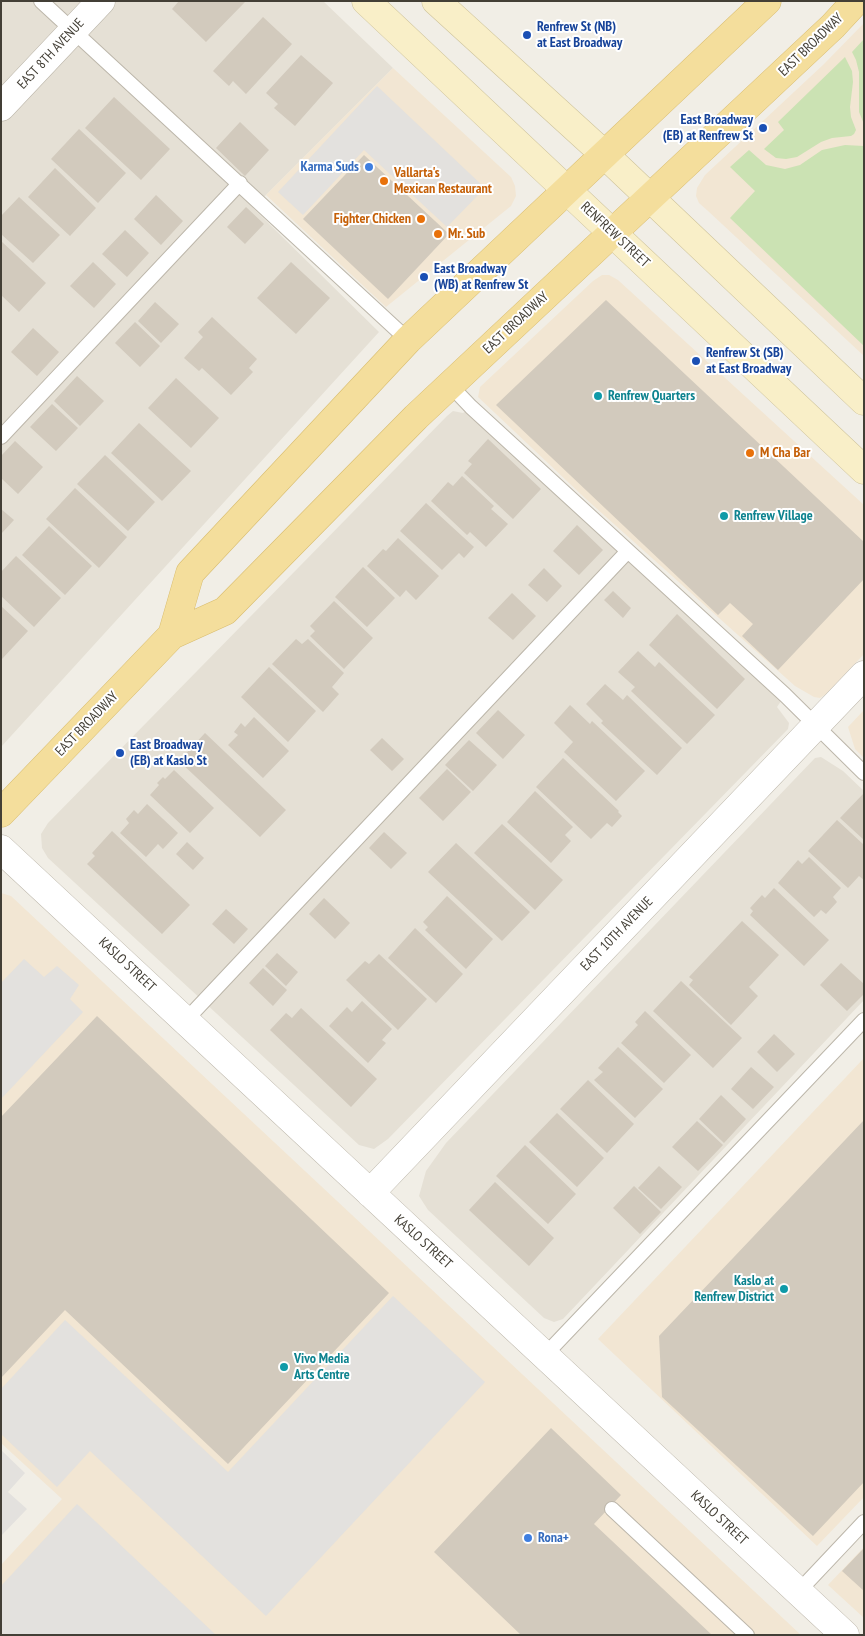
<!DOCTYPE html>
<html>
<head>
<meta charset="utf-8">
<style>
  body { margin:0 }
  #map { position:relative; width:865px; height:1636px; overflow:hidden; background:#f1eee6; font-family:"PT Sans Narrow",sans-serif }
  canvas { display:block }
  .frame { position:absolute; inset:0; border:2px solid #433f36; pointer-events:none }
</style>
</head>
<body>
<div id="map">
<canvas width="865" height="1636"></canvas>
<div class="frame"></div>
</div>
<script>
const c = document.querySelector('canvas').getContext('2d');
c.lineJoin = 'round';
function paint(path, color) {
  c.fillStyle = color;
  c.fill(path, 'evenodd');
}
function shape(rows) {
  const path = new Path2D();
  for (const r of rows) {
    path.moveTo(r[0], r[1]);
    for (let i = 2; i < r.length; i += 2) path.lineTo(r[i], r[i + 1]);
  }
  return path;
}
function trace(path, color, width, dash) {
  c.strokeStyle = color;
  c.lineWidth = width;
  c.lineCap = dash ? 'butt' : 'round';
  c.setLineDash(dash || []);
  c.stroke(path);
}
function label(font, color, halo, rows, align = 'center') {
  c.font = font + ' "PT Sans Narrow",sans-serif';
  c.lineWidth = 4;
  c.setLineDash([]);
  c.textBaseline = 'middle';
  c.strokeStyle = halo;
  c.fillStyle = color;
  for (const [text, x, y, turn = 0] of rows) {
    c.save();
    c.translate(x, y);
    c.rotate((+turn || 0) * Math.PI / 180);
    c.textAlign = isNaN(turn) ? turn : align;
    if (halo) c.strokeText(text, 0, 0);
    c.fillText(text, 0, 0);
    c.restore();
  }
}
const residential = shape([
  [1,1,323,1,393,68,253,208,379,332,1,747],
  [471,407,785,695,777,707,789,723,788,729,388,1139,374,1149,359,1145,48,858,42,848,41,834,48,823,447,416,453,411,463,413],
  [821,757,843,771,864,791,864,1000,563,1319,554,1322,544,1318,428,1210,419,1196,426,1171,446,1143,815,758]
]);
const commercial = shape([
  [864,23,864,356,708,211,699,203,696,196,697,188,705,175,824,64],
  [393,68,511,177,515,186,516,196,511,206,386,307,266,195],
  [602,275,609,275,618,280,864,505,864,654,826,694,820,698,814,697,795,686,586,499,478,397,480,387,593,281],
  [864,710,864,758,855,749,848,727],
  [1,893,11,896,801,1635,1,1635,1,1565,62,1499,1,1443],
  [864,1058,864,1497,817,1546,598,1339],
  [864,1547,864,1618,828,1585]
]);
const green = shape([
  [864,39,864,124,859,112,859,72,856,60,852,52],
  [845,57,852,71,853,82,850,107,851,117,856,130,854,134,851,136,832,138,821,142,797,157,786,159,776,158,764,149,784,130,778,122],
  [845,145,864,146,864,346,730,218,755,191,730,167,749,150,766,165,785,169,800,165,822,150]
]);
const parking = shape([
  [377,86,485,188,447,227,364,150,303,215,278,192],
  [24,959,44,977,57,966,79,985,70,999,83,1012,1,1099,1,983],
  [393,1296,485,1382,266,1616,90,1451,57,1487,1,1434,1,1389,65,1320,228,1472],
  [1,1450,25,1473,8,1492,27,1509,1,1536],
  [77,1504,216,1635,4,1635,1,1632,1,1586]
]);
const building = shape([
  [179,1,244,1,245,2,206,42,172,9],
  [263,17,292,44,246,94,233,81,229,86,213,71],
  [301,55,333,83,295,126,274,108,278,104,266,93],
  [114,97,170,149,141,180,85,128],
  [240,122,269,150,245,176,216,148],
  [79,129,126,173,98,203,51,159],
  [364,155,449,234,388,299,303,219],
  [55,168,96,208,70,236,28,197],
  [156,195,183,221,161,245,134,219],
  [19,197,60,235,33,263,1,234,1,216],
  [246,207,264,224,245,244,227,227],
  [125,230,149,253,127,277,102,254],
  [1,241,46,283,19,312,1,295],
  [93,262,116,284,94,308,70,286],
  [291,262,330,298,296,334,257,298],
  [606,300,864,542,864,579,778,670,742,636,753,624,730,603,718,615,496,405],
  [155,302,179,324,161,343,138,321],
  [212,317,257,359,249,368,253,372,231,395,202,368,199,371,184,358,203,337,198,332],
  [135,322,160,346,140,367,115,343],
  [33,328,59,352,37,376,11,352],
  [77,376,104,401,80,426,54,401],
  [176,378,219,418,191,448,148,408],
  [52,404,78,428,56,451,30,427],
  [139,423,191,471,162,501,111,453],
  [488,439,541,489,513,519,464,473,472,464,468,461],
  [15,441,43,467,18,494,1,478,1,456],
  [105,455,155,502,128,531,77,484],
  [462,476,494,506,491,509,508,524,486,547,470,532,467,535,431,501,448,482,453,486],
  [75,488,127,537,99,568,46,519],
  [426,503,474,547,464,558,459,553,442,570,400,531],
  [1,509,14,520,1,534],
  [577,525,603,550,579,575,553,551],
  [49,526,92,566,65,595,22,555],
  [398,538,439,576,416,600,406,590,400,597,367,566,383,549,386,551],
  [16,556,61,598,34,627,1,596,1,572],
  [363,567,395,598,367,627,335,597],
  [544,568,562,586,547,602,528,585],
  [613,591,631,608,623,618,604,600],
  [512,593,536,616,513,640,488,618],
  [334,601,373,638,344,669,310,636,315,631,310,626],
  [1,606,28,631,2,659,1,658],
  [677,614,745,679,717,709,649,645],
  [296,639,302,644,308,639,344,673,332,687,339,694,323,712,272,664],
  [638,651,655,667,659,662,715,715,687,744,631,691,635,687,618,672],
  [269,667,316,711,288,742,241,697],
  [605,684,623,700,627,695,682,748,657,775,601,723,603,721,586,704],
  [570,705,590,724,592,721,645,771,616,801,564,752,573,742,554,723],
  [498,710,525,735,503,759,476,733],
  [254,717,289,751,263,778,228,745,238,735,234,732,241,723,245,727],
  [205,733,286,810,260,837,179,761],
  [382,738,404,759,392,771,370,750],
  [469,740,497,765,473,791,445,765],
  [563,758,619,811,618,812,622,816,612,827,607,823,591,839,536,787],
  [447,769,471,792,443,821,419,798],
  [174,770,214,808,190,833,150,795,159,785,157,783,163,777,165,779],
  [535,791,573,827,565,835,571,841,551,863,507,822],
  [864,793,864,840,840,818],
  [147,804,178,833,163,849,158,844,146,857,120,833,129,823,126,819,134,810,138,814],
  [837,820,864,845,864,880,859,876,848,888,808,851],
  [502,824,563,880,535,910,474,853],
  [112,831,190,905,162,934,87,864,95,856,92,853],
  [384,832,407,853,391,869,369,848],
  [187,842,204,858,193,870,176,854],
  [456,843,530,912,502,941,428,872],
  [809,857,841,888,833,897,837,902,826,914,821,910,814,917,778,883,798,860,802,864],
  [774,888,829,940,804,966,750,915,753,911,750,908,762,895,765,898],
  [447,896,493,939,466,969,425,930,428,927,423,922],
  [324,898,350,923,335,939,309,914],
  [226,909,248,929,234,944,212,924],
  [742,921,779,955,749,987,758,996,731,1025,689,985,693,980,689,977],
  [415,928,463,974,436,1003,388,958],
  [277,953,298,972,286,986,265,966],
  [379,954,427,999,398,1030,346,980,365,961,369,964],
  [841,963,864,984,864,994,847,1011,820,985],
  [263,968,287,990,273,1006,249,983],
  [681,981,742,1038,713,1068,653,1011],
  [362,1001,392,1029,382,1040,386,1043,368,1063,329,1026,347,1007,352,1012],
  [301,1008,377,1079,351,1107,270,1030,286,1013,292,1018],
  [645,1011,691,1055,664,1083,621,1043,638,1025,635,1022],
  [97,1016,389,1293,228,1464,65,1310,1,1378,1,1117],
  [774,1034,795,1054,777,1072,757,1052],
  [618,1047,663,1089,635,1118,594,1080,603,1072,598,1068],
  [751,1067,774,1087,753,1109,731,1089],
  [588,1080,634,1124,607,1153,560,1109],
  [721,1095,746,1119,724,1143,699,1119],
  [557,1113,604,1158,577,1187,529,1142],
  [864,1120,864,1482,813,1536,662,1397,659,1336],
  [697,1121,723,1145,698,1171,672,1147],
  [525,1145,576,1194,548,1224,496,1176],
  [659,1166,682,1187,661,1209,638,1188],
  [495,1182,554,1238,529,1266,469,1210],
  [634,1186,661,1212,640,1234,613,1208],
  [551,1428,621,1495,594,1524,712,1635,521,1635,434,1552],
  [864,1548,864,1591,842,1571]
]);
const lane = shape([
  [41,1,408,340],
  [450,385,471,407,785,695,864,773],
  [1,437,240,183],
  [186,1020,628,551],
  [545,1355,864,1020],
  [612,1509,747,1635],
  [798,1592,864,1522]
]);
const street = shape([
  [1,107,101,1],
  [1,849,845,1635],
  [370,1193,864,675]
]);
const secondary = shape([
  [366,1,864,470],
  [436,1,605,155,864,401]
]);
const primary = shape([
  [172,635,190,573,408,340,767,1],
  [1,813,172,635,225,611,416,417,833,26,856,1]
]);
const markers = [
  [527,35,5,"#1a4fb4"],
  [763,128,5,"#1a4fb4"],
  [369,167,5,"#3f7fe0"],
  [384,181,5,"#e8710a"],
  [421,219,5,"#e8710a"],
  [438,234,5,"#e8710a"],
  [424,277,5,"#1a4fb4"],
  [696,361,5,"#1a4fb4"],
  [598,396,5,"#0f9aa8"],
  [750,453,5,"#e8710a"],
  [724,516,5,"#0f9aa8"],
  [120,753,5,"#1a4fb4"],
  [784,1289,5,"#0f9aa8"],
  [284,1367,5,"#0f9aa8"],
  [528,1538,5,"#3f7fe0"]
];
const transitNames = [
  ["Renfrew St (NB)",537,27],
  ["at East Broadway",537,43],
  ["East Broadway",753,120,"right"],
  ["(EB) at Renfrew St",753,136,"right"],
  ["East Broadway",434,269],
  ["(WB) at Renfrew St",434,285],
  ["Renfrew St (SB)",706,353],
  ["at East Broadway",706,369],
  ["East Broadway",130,745],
  ["(EB) at Kaslo St",130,761]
];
const streetNames = [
  ["EAST BROADWAY",811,45,-44],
  ["EAST 8TH AVENUE",51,54,-47],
  ["RENFREW STREET",615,235,43],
  ["EAST BROADWAY",516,323,-43],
  ["EAST BROADWAY",87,724,-46],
  ["EAST 10TH AVENUE",617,934,-46],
  ["KASLO STREET",127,965,43],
  ["KASLO STREET",423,1242,42],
  ["KASLO STREET",719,1518,43]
];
const shopNames = [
  ["Karma Suds",359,167],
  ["Rona+",538,1538,"left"]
];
const foodNames = [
  ["Vallarta's",394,173],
  ["Mexican Restaurant",394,189],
  ["Fighter Chicken",411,219,"right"],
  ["Mr. Sub",448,234],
  ["M Cha Bar",760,453]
];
const cultureNames = [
  ["Renfrew Quarters",608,396],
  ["Renfrew Village",734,516],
  ["Kaslo at",774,1281,"right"],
  ["Renfrew District",774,1297,"right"],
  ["Vivo Media",294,1359],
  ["Arts Centre",294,1375]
];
paint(residential, '#e5e0d5');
paint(commercial, '#f2e6d3');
paint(green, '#cbe2b3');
paint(parking, '#e3e1de');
paint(building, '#d2cabd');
trace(lane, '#bcb6aa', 16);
trace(street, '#bcb6aa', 29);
trace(secondary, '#cdc29a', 29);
trace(primary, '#d8bc6e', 29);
trace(lane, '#fff', 14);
trace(street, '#fff', 28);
trace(secondary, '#f9efc8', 28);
trace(primary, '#f4de9c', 28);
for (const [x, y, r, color] of markers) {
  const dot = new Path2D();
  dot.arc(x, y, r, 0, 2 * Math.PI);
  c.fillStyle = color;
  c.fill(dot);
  trace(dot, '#fff', 2);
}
label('bold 14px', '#164399', '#fff', transitNames, 'left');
label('14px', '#433f36', '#fff', streetNames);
label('bold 14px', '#366cbe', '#fff', shopNames, 'right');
label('bold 14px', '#c56008', '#fff', foodNames, 'left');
label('bold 14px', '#0d838f', '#fff', cultureNames, 'left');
</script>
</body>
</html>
